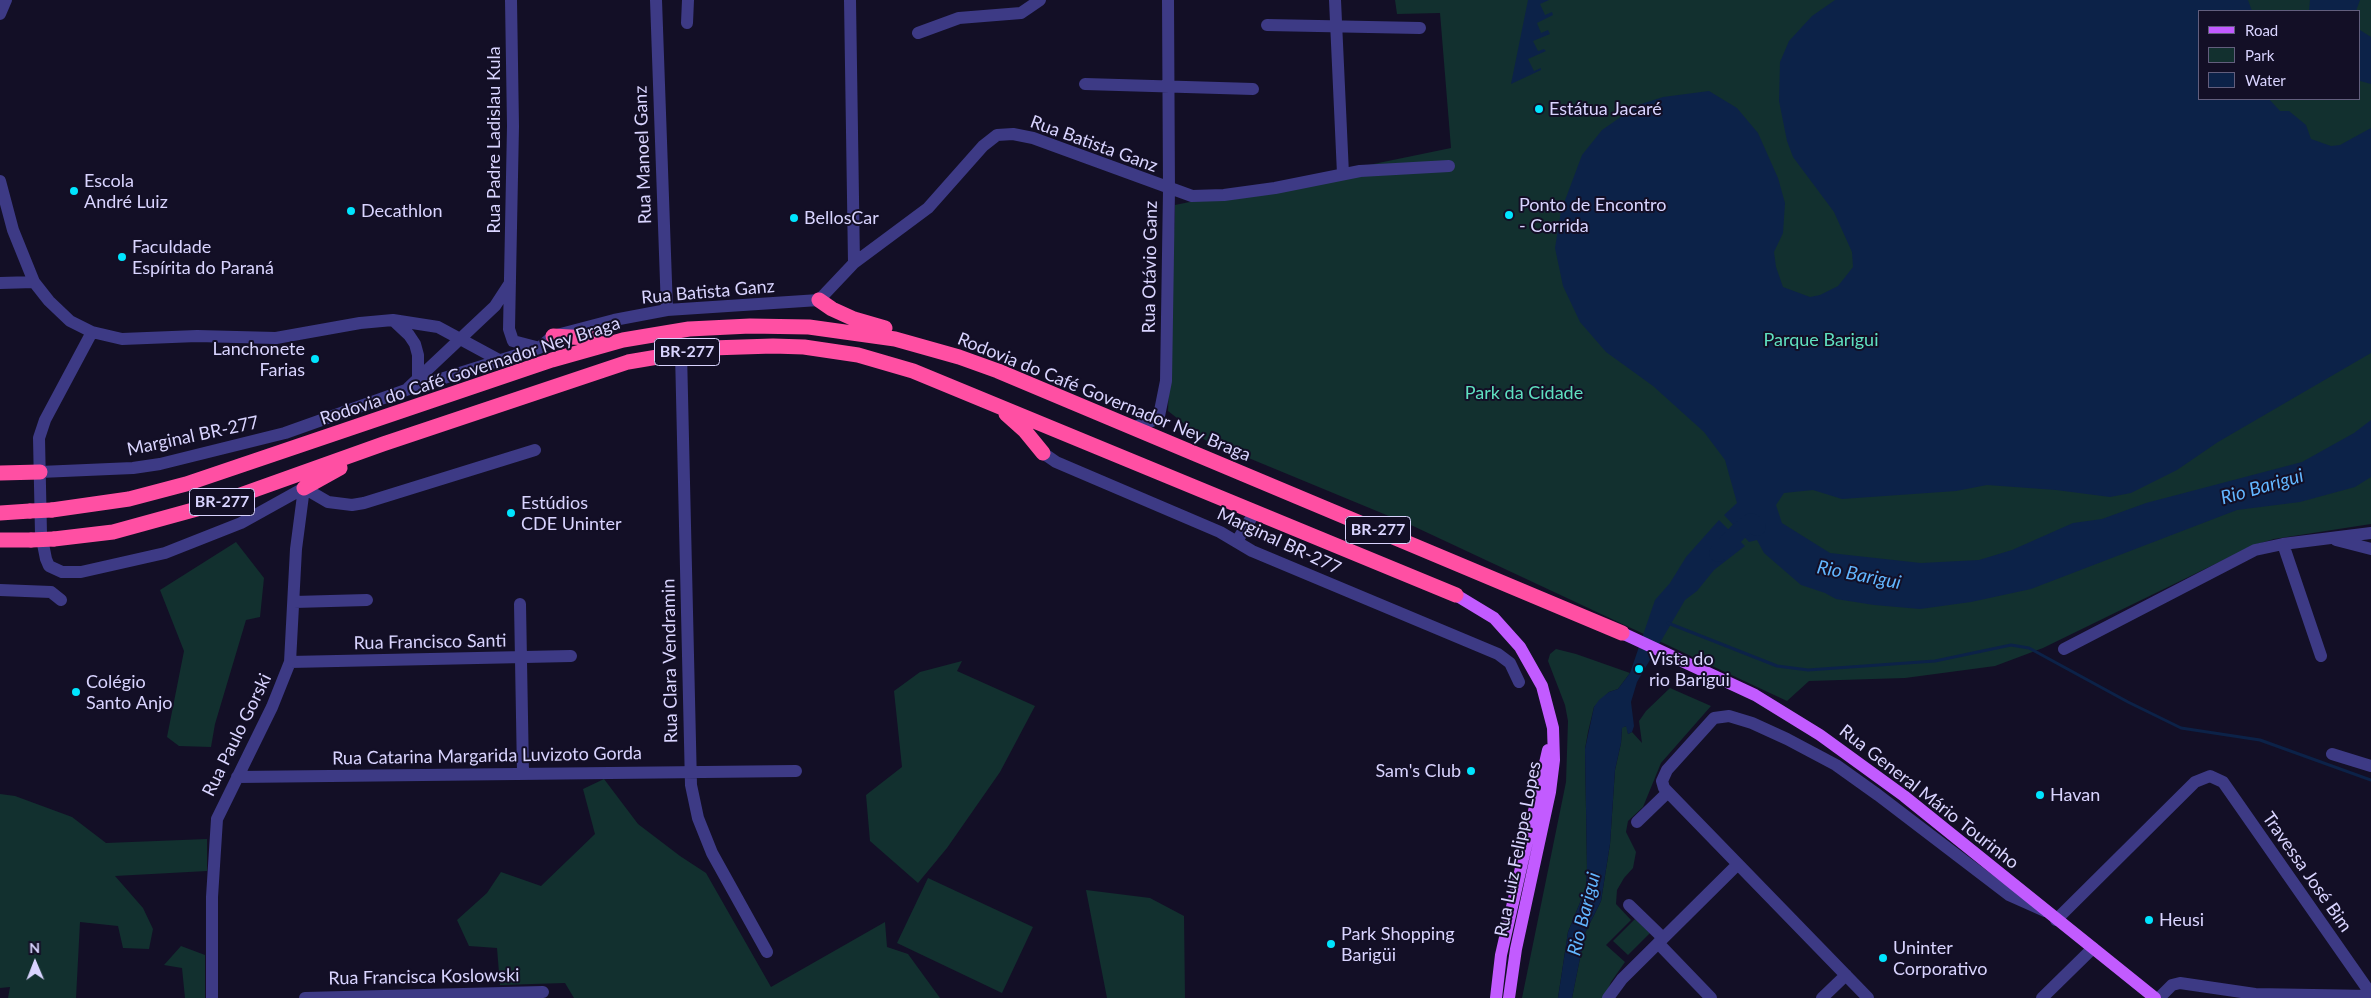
<!DOCTYPE html>
<html>
<head>
<meta charset="utf-8">
<style>
  body { margin:0 }
  #map { position:relative; width:2371px; height:998px; overflow:hidden; background:#130f26; font-family:Lato,sans-serif }
  canvas { display:block }
  .legend { position:absolute; left:2198px; top:10px; width:162px; height:90px; box-sizing:border-box; background:#130f26; border:1px solid #625e7d; margin:0; padding:6px 9px; list-style:none; font-size:15px; color:#d9d4ff }
  .legend li { display:flex; align-items:center; gap:10px; height:25px }
  .legend b { width:25px; border:1px solid #625e7d }
  .north { position:absolute; left:10px; top:938px; width:50px; height:50px; -webkit-text-stroke:4px #130f26; paint-order:stroke; rotate:359deg; font-size:14px; font-weight:700; line-height:20px; text-align:center; color:#d9d4ff }
  .north::after { content:''; display:block; margin:auto; width:18px; height:22px; background:#d9d4ff; clip-path:polygon(50% 0,100% 100%,50% 72%,0 100%) }
</style>
</head>
<body>
<div id="map">
<canvas width="2371" height="998"></canvas>
<ul class="legend">
<li><b style="height:6px;background:#c25bff"></b>Road</li>
<li><b style="height:14px;background:#12302f"></b>Park</li>
<li><b style="height:14px;background:#0c2248"></b>Water</li>
</ul>
<div class="north">N</div>
</div>
<script>
const c = document.querySelector('canvas').getContext('2d');
c.lineJoin = 'round';
function paint(path, color) {
  c.fillStyle = color;
  c.fill(path, 'evenodd');
}
function shape(rows) {
  const path = new Path2D();
  for (const r of rows) {
    path.moveTo(r[0], r[1]);
    for (let i = 2; i < r.length; i += 2) path.lineTo(r[i], r[i + 1]);
  }
  return path;
}
function trace(path, color, width, dash) {
  c.strokeStyle = color;
  c.lineWidth = width;
  c.lineCap = dash ? 'butt' : 'round';
  c.setLineDash(dash || []);
  c.stroke(path);
}
function label(font, color, halo, rows, align = 'center') {
  c.font = font + ' Lato,sans-serif';
  c.lineWidth = 4;
  c.setLineDash([]);
  c.textBaseline = 'middle';
  c.strokeStyle = halo;
  c.fillStyle = color;
  for (const [text, x, y, turn = 0] of rows) {
    c.save();
    c.translate(x, y);
    c.rotate((+turn || 0) * Math.PI / 180);
    c.textAlign = isNaN(turn) ? turn : align;
    if (halo) c.strokeText(text, 0, 0);
    c.fillText(text, 0, 0);
    c.restore();
  }
}
const green = shape([
  [1395,0,2371,0,2371,524,2274,539,2254,545,2043,648,1995,666,1905,678,1809,681,1787,701,1413,526,1205,440,1168,411,1175,205,1451,148,1440,13,1397,14],
  [2200,11,2360,11,2360,99,2200,99],
  [236,542,264,578,260,617,246,620,215,724,211,747,179,746,167,737,184,651,160,590],
  [1556,649,1576,654,1630,673,1618,689,1609,692,1594,707,1588,732,1585,749,1587,868,1586,888,1568,932,1558,998,1522,998,1566,782,1568,721,1565,705,1548,661,1550,654],
  [962,661,957,671,1035,706,1000,772,947,848,918,883,870,841,866,795,902,767,894,691,920,672],
  [1670,688,1711,706,1661,763,1643,807,1628,821,1626,832,1636,852,1633,868,1624,878,1617,890,1616,904,1631,920,1606,945,1625,962,1611,982,1604,998,1572,998,1585,933,1601,901,1610,844,1615,770,1621,743,1622,727,1627,726,1628,734,1632,732,1642,743,1639,721,1646,711],
  [604,779,638,824,680,856,706,873,771,987,885,922,887,947,908,954,940,998,574,998,565,983,500,985,497,948,469,946,457,920,487,893,501,872,541,886,595,834,583,789],
  [0,794,15,796,72,817,106,843,207,839,207,871,115,876,143,908,153,929,149,949,123,948,118,926,80,922,76,998,8,998,10,987,0,988],
  [928,878,1033,927,1002,993,897,943],
  [1086,890,1150,898,1184,916,1185,998,1107,998],
  [1635,919,1650,933,1628,955,1613,941],
  [181,946,205,955,205,998,185,998,182,968,164,965]
]);
const water = shape([
  [1528,0,1549,0,1540,4,1545,15,1552,12,1553,15,1537,23,1541,33,1548,30,1550,34,1533,41,1538,51,1544,49,1546,51,1528,59,1534,71,1541,68,1541,70,1511,84],
  [1835,0,2248,0,2252,11,2200,11,2200,99,2269,99,2280,111,2289,111,2306,125,2311,139,2331,146,2340,145,2371,128,2371,353,2218,442,2177,470,2131,493,2110,497,2056,490,1987,485,1956,491,1842,499,1813,490,1784,493,1776,505,1782,523,1830,553,1921,563,1979,560,2012,550,2073,523,2102,519,2146,503,2302,462,2354,433,2371,420,2371,477,2355,487,2300,502,2237,510,2031,589,1971,602,1920,609,1874,605,1836,599,1825,593,1801,585,1764,553,1757,540,1749,542,1724,515,1737,503,1725,460,1704,432,1653,386,1606,352,1580,322,1563,286,1555,248,1561,211,1582,155,1602,130,1638,105,1663,97,1709,91,1737,108,1758,133,1778,178,1785,203,1783,233,1774,252,1776,267,1783,287,1810,297,1820,295,1838,286,1853,267,1852,252,1834,212,1793,157,1787,141,1779,101,1780,62,1789,41,1812,16],
  [2310,0,2360,0,2356,11,2309,11],
  [2360,30,2371,37,2371,84,2360,81],
  [1719,520,1745,546,1714,570,1697,591,1685,600,1637,682,1631,702,1634,726,1632,732,1628,734,1626,726,1622,728,1621,743,1615,770,1610,844,1601,901,1585,933,1572,998,1558,998,1568,932,1586,888,1587,868,1585,749,1594,707,1599,700,1609,692,1618,689,1630,673,1655,600,1670,583,1686,557]
]);
const stream = shape([
  [1668,623,1777,666,1808,670,1935,661,2011,645,2029,648,2128,702,2181,728,2260,740,2371,780]
]);
const river = shape([
  [1718,553,1739,531,1751,522,1757,527]
]);
const minor = shape([
  [511,0,513,126,509,329,513,341,536,347],
  [656,0,667,310],
  [850,0,854,263],
  [1335,0,1343,174],
  [0,14,6,0],
  [687,23,688,0],
  [1267,25,1420,28],
  [918,33,959,18,1021,13,1040,0],
  [1085,84,1253,89],
  [0,181,13,230,34,282,49,301,70,321,92,332,122,339,197,336,276,338,360,323,393,320,438,327,499,360],
  [0,283,34,282],
  [393,320,409,335,415,344,418,355,418,377],
  [92,332,45,420,39,438,41,534,46,559,49,566,62,572,81,572,165,553,241,523,304,488],
  [681,352,691,785,698,818,712,853,767,952],
  [408,388,495,306,510,283],
  [1135,427,1154,420,1159,416,1166,381,1169,190,1168,0],
  [1043,453,1056,462,1220,532,1252,551,1498,654,1510,663,1519,682],
  [40,472,133,468,160,464,285,433,406,390,539,348,553,336,614,320,667,310,819,300,854,263,928,208,983,146,997,135,1013,134,1033,138,1192,196,1224,195,1275,188,1360,171,1449,166],
  [304,488,328,502,352,505,364,503,535,450],
  [2336,540,2371,549],
  [1237,541,1255,512],
  [2283,544,2321,656],
  [0,590,51,592,61,600],
  [294,602,367,600],
  [520,604,523,773],
  [2064,649,2255,550,2283,544,2371,533],
  [290,662,571,656],
  [2332,754,2371,766],
  [237,777,796,771],
  [1637,822,1667,793],
  [1629,905,1663,938],
  [2056,920,2195,782,2210,776,2223,782,2371,994],
  [1658,943,1711,998],
  [212,998,212,897,217,819,272,707,290,662,296,549,304,488],
  [305,998,543,992],
  [1608,998,1622,979,1738,864],
  [1822,998,1846,975],
  [1868,998,1664,788,1662,781,1667,770,1714,718,1729,716,1752,723,1787,739,1836,765,1878,795,2009,895,2045,911],
  [2042,998,2093,948],
  [2159,998,2172,985,2180,983,2255,994],
  [2247,998,2255,994,2371,996]
]);
const major = shape([
  [1456,595,1494,618,1520,647,1542,686,1553,728,1554,760,1550,792,1516,949,1509,998],
  [1622,633,1755,695,1820,735,1904,796,2155,998],
  [1496,998,1501,955,1548,750]
]);
const highway = shape([
  [819,300,832,309,854,319,885,328],
  [553,336,606,339],
  [1006,414,1025,431,1043,453],
  [0,473,40,472],
  [304,488,340,468],
  [52,510,129,499,186,484,552,360,623,340,689,329,750,326,809,327,895,339,959,357,998,371,1622,633],
  [0,513,30,511],
  [54,539,113,532,215,504,383,444,628,362,711,348,773,346,804,347,858,355,913,371,1456,595],
  [0,540,31,540]
]);
const highwayBridge = shape([
  [30,511,52,510],
  [31,540,54,539]
]);
const markers = [
  [1539,109,5,"#00e5ff"],
  [74,191,5,"#00e5ff"],
  [351,211,5,"#00e5ff"],
  [1509,215,5,"#00e5ff"],
  [794,218,5,"#00e5ff"],
  [122,257,5,"#00e5ff"],
  [315,359,5,"#00e5ff"],
  [511,513,5,"#00e5ff"],
  [1639,669,5,"#00e5ff"],
  [76,692,5,"#00e5ff"],
  [1471,771,5,"#00e5ff"],
  [2040,795,5,"#00e5ff"],
  [2149,920,5,"#00e5ff"],
  [1331,944,5,"#00e5ff"],
  [1883,958,5,"#00e5ff"]
];
const shields = [
  [687,352,65],
  [222,502,65],
  [1378,530,65]
];
const shieldNames = [
  ["BR-277",687,352],
  ["BR-277",222,502],
  ["BR-277",1378,530]
];
const poiNames = [
  ["Estátua Jacaré",1549,109],
  ["Escola",84,181],
  ["André Luiz",84,202],
  ["Ponto de Encontro",1519,205],
  ["- Corrida",1519,226],
  ["Decathlon",361,211],
  ["BellosCar",804,218],
  ["Faculdade",132,247],
  ["Espírita do Paraná",132,268],
  ["Lanchonete",305,349,"right"],
  ["Farias",305,370,"right"],
  ["Estúdios",521,503],
  ["CDE Uninter",521,524],
  ["Vista do",1649,659],
  ["rio Barigui",1649,680],
  ["Colégio",86,682],
  ["Santo Anjo",86,703],
  ["Sam's Club",1461,771,"right"],
  ["Havan",2050,795],
  ["Heusi",2159,920],
  ["Park Shopping",1341,934],
  ["Barigüi",1341,955],
  ["Uninter",1893,948],
  ["Corporativo",1893,969]
];
const streetNames = [
  ["Rua Padre Ladislau Kula",494,140,-90],
  ["Rua Batista Ganz",1094,144,20],
  ["Rua Manoel Ganz",643,155,-92],
  ["Rua Otávio Ganz",1150,267,-89],
  ["Rua Batista Ganz",708,292,-5],
  ["Rodovia do Café Governador Ney Braga",470,371,-18],
  ["Rodovia do Café Governador Ney Braga",1104,397,22],
  ["Marginal BR-277",193,436,-12],
  ["Marginal BR-277",1279,541,25],
  ["Rua Francisco Santi",430,642,-1],
  ["Rua Clara Vendramin",670,661,-91],
  ["Rua Paulo Gorski",237,735,-64],
  ["Rua Catarina Margarida Luvizoto Gorda",487,756,-1],
  ["Rua General Mário Tourinho",1929,797,38],
  ["Rua Luiz Felippe Lopes",1518,849,-79],
  ["Travessa José Bim",2307,872,55],
  ["Rua Francisca Koslowski",424,977,-1]
];
const parkNames = [
  ["Parque Barigui",1821,340],
  ["Park da Cidade",1524,393]
];
const waterNames = [
  ["Rio Barigui",2262,487,-16],
  ["Rio Barigui",1859,575,11],
  ["Rio Barigui",1584,914,-76]
];
paint(green, '#12302f');
paint(water, '#0c2248');
trace(stream, '#0c2248', 3);
trace(river, '#0c2248', 18);
trace(minor, '#3d3a85', 12);
trace(major, '#c25bff', 12);
trace(highway, '#ff4fa3', 15);
trace(highwayBridge, '#ff4fa3', 15);
for (const [x, y, r, color] of markers) {
  const dot = new Path2D();
  dot.arc(x, y, r, 0, 2 * Math.PI);
  c.fillStyle = color;
  c.fill(dot);
  trace(dot, '#130f26', 2);
}
for (const [x, y, w] of shields) {
  const box = new Path2D();
  box.roundRect(x - w / 2, y - 13.5, w, 27, 4);
  c.fillStyle = '#130f26';
  c.fill(box);
  trace(box, '#d9d4ff', 1);
}
label('bold 16px', '#d9d4ff', null, shieldNames);
label('18px', '#d9d4ff', '#130f26', poiNames, 'left');
label('18px', '#d9d4ff', '#130f26', streetNames);
label('18px', '#5fe0c0', '#130f26', parkNames);
label('italic 19px', '#62b6ff', '#130f26', waterNames);
</script>
</body>
</html>
